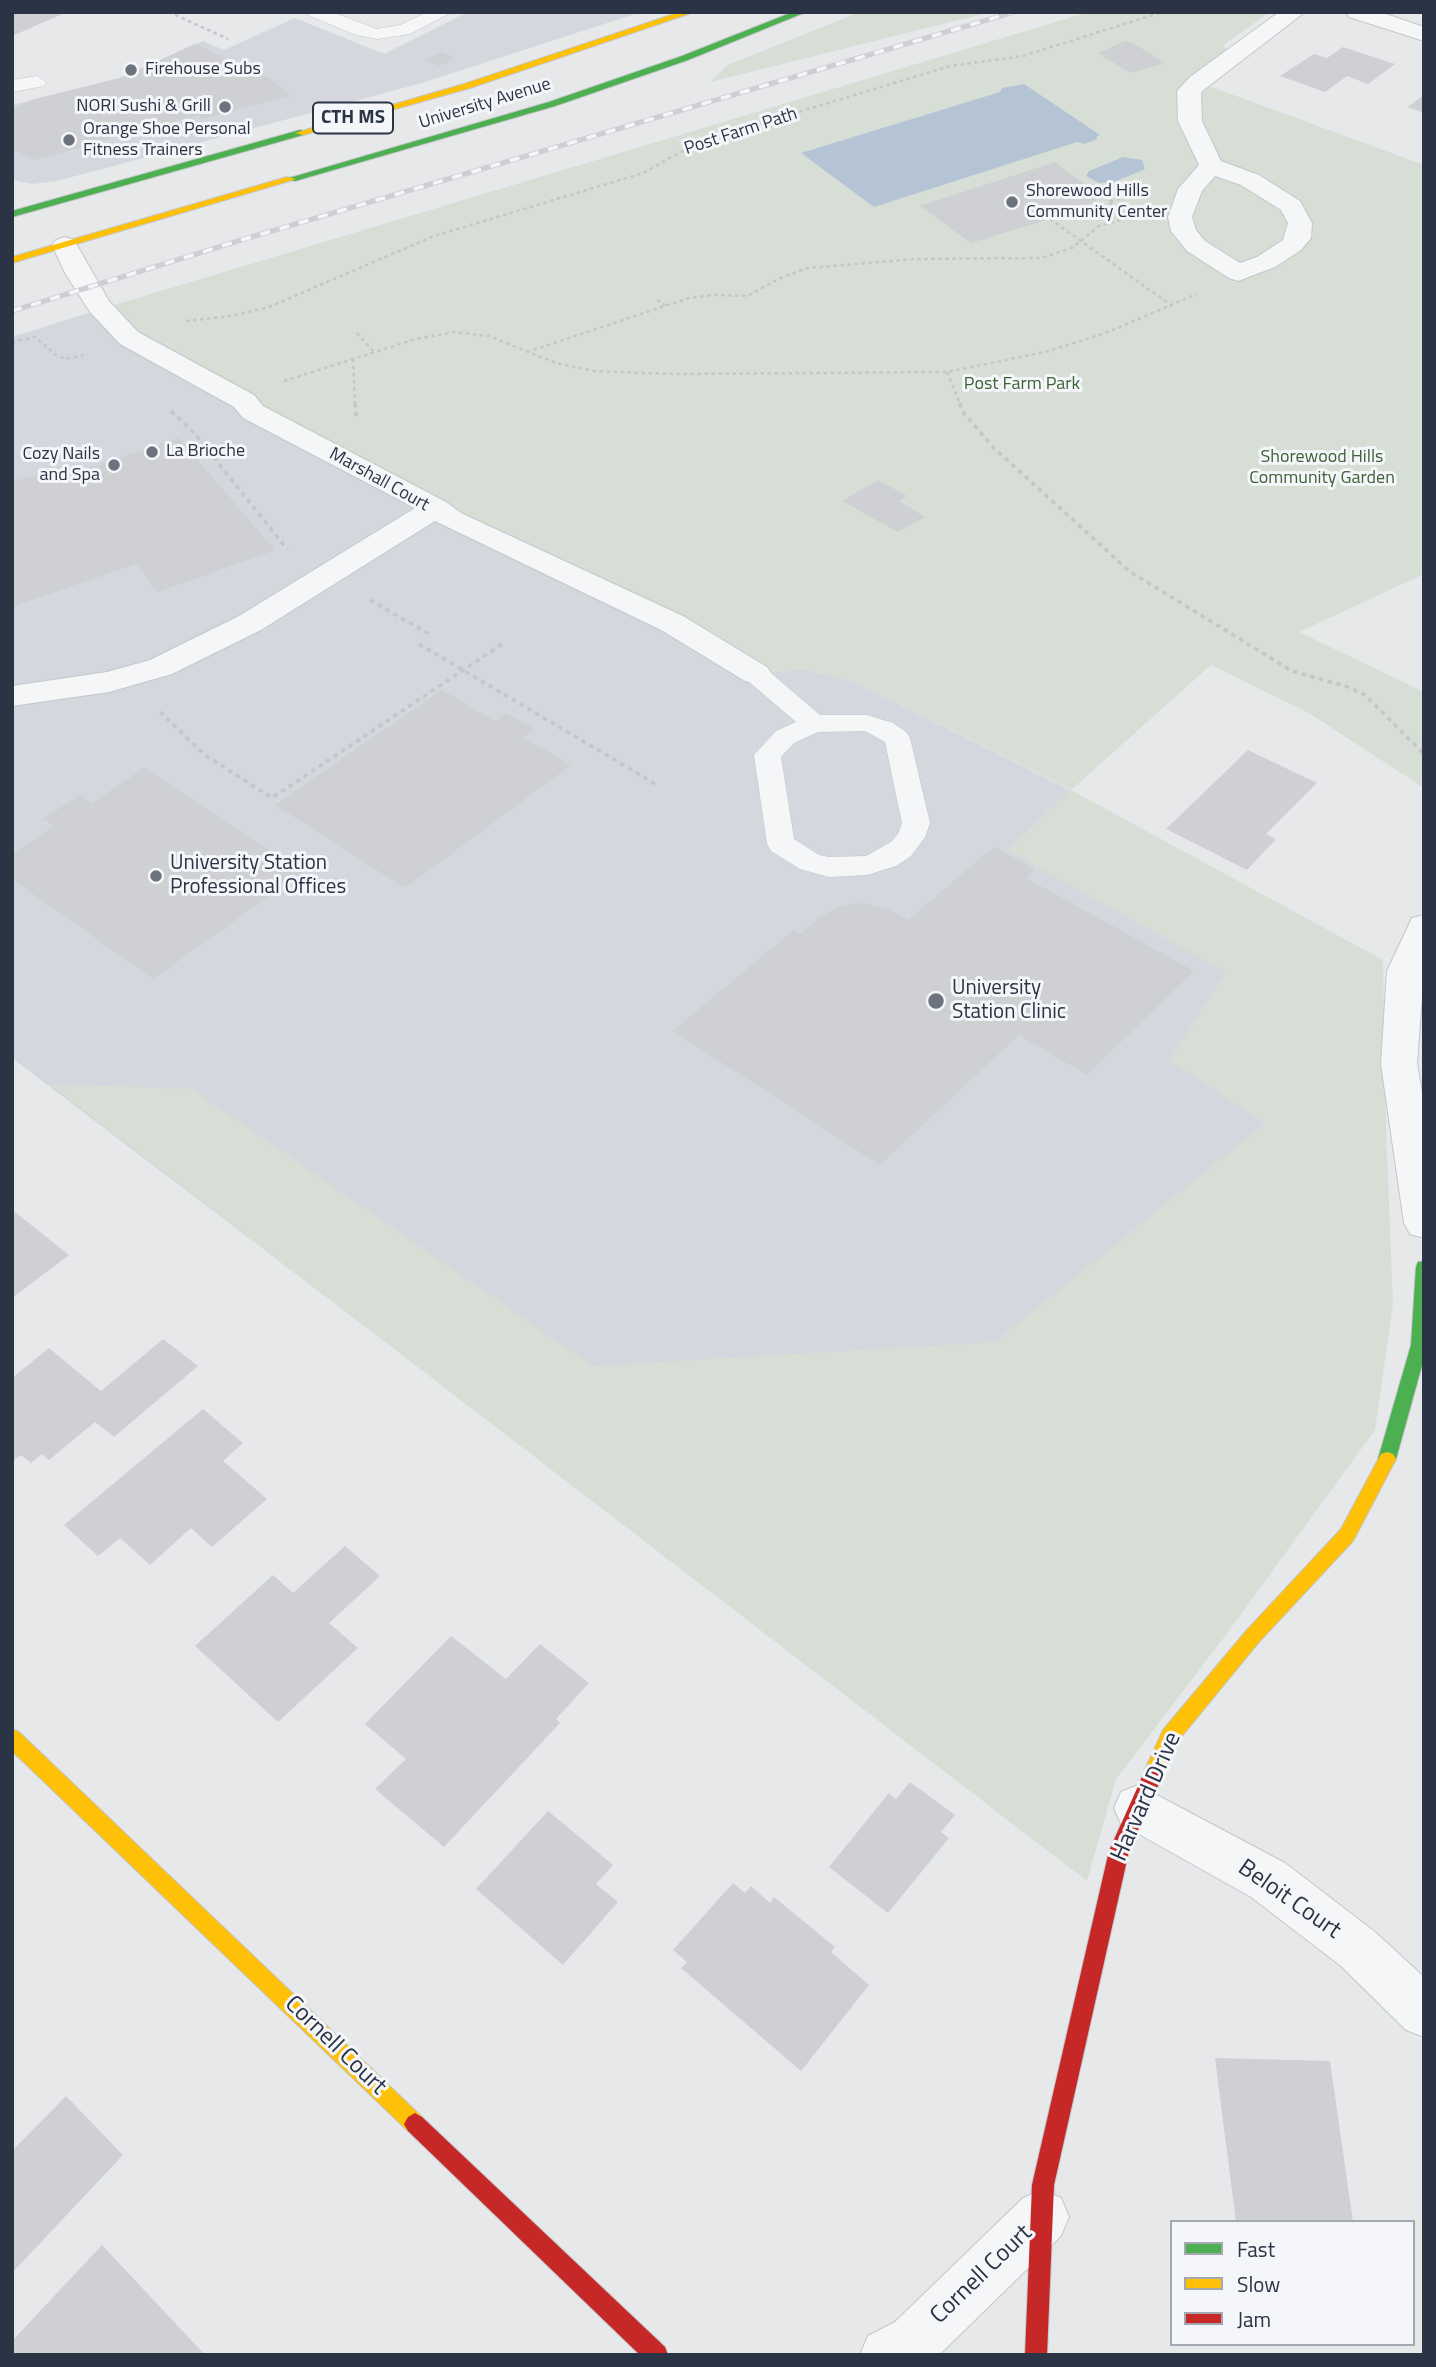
<!DOCTYPE html>
<html>
<head>
<meta charset="utf-8">
<style>
  body { margin:0 }
  #map { position:relative; width:1436px; height:2367px; overflow:hidden; background:#e6e8ea; font-family:"Titillium Web",sans-serif }
  canvas { display:block }
  .frame { position:absolute; inset:0; border:14px solid #2b3445; pointer-events:none }
  .legend { position:absolute; left:1170px; top:2220px; width:245px; height:126px; box-sizing:border-box; background:#f4f6f9; border:2px solid #a4a8b1; margin:0; padding:9px 12px; list-style:none; font-size:21px; color:#2b3445 }
  .legend li { display:flex; align-items:center; gap:14px; height:35px }
  .legend b { width:35px; border:2px solid #a4a8b1 }
</style>
</head>
<body>
<div id="map">
<canvas width="1436" height="2367"></canvas>
<div class="frame"></div>
<ul class="legend">
<li><b style="height:9px;background:#4caf50"></b>Fast</li>
<li><b style="height:9px;background:#ffc107"></b>Slow</li>
<li><b style="height:9px;background:#c62828"></b>Jam</li>
</ul>
</div>
<script>
const c = document.querySelector('canvas').getContext('2d');
c.lineJoin = 'round';
function paint(path, color) {
  c.fillStyle = color;
  c.fill(path, 'evenodd');
}
function shape(rows) {
  const path = new Path2D();
  for (const r of rows) {
    path.moveTo(r[0], r[1]);
    for (let i = 2; i < r.length; i += 2) path.lineTo(r[i], r[i + 1]);
  }
  return path;
}
function trace(path, color, width, dash) {
  c.strokeStyle = color;
  c.lineWidth = width;
  c.lineCap = dash ? 'butt' : 'round';
  c.setLineDash(dash || []);
  c.stroke(path);
}
function label(font, color, halo, rows, align = 'center') {
  c.font = font + ' "Titillium Web",sans-serif';
  c.lineWidth = 6;
  c.setLineDash([]);
  c.textBaseline = 'middle';
  c.strokeStyle = halo;
  c.fillStyle = color;
  for (const [text, x, y, turn = 0] of rows) {
    c.save();
    c.translate(x, y);
    c.rotate((+turn || 0) * Math.PI / 180);
    c.textAlign = isNaN(turn) ? turn : align;
    if (halo) c.strokeText(text, 0, 0);
    c.fillText(text, 0, 0);
    c.restore();
  }
}
const built = shape([
  [468,12,641,12,422,83,57,181,33,184,12,180,12,105,120,78,203,41,224,50,295,18,384,54],
  [101,309,756,674,802,669,850,680,1071,791,1008,850,1227,972,1265,1123,953,1442,500,1429,12,1058,12,337]
]);
const green = shape([
  [860,12,991,12,710,82,728,65],
  [1089,12,1270,12,1222,46,1237,53,1198,82,1424,165,1424,574,1299,632,1424,692,1424,788,1309,713,1211,665,1071,790,1383,960,1386,1128,1393,1304,1375,1430,1228,1632,1116,1779,1087,1881,49,1084,192,1089,593,1366,995,1342,1265,1123,1169,1060,1226,972,1007,850,1071,790,850,680,802,669,756,674,253,412,101,309]
]);
const water = shape([
  [1024,84,1100,135,1097,136,1097,139,1084,144,1077,142,874,207,801,153,1000,92,1002,88],
  [1123,157,1142,160,1145,169,1112,183,1099,183,1086,176,1089,171]
]);
const building = shape([
  [12,12,67,12,12,36],
  [1125,41,1133,43,1165,63,1130,73,1098,53],
  [195,44,271,79,290,96,203,119,199,115,34,160,12,149,12,109,31,100,120,78],
  [1343,47,1395,64,1368,84,1347,76,1325,92,1280,76,1314,54,1327,58],
  [440,52,455,58,440,66,425,60],
  [1424,95,1424,113,1407,107],
  [1055,162,1103,198,1050,219,971,243,920,206],
  [179,438,275,550,158,592,136,564,12,607,12,482,60,467,67,475],
  [878,480,907,496,899,501,925,517,898,532,842,501],
  [442,690,495,721,506,713,535,729,523,737,571,765,405,888,275,805],
  [1248,750,1317,783,1266,834,1276,839,1247,870,1166,829],
  [144,768,303,872,153,979,12,879,12,854,54,826,43,819,80,795,92,803],
  [994,847,1035,869,1026,878,1194,971,1087,1075,1019,1035,880,1165,673,1031,794,930,801,934,817,919,838,907,861,903,889,909,908,920],
  [15,1212,69,1255,12,1298,12,1214],
  [163,1339,198,1366,114,1437,95,1422,49,1460,42,1454,31,1463,21,1455,12,1462,12,1378,49,1348,101,1391],
  [203,1409,243,1443,223,1461,267,1499,212,1547,191,1528,150,1565,120,1538,98,1556,64,1525],
  [345,1546,380,1576,329,1623,358,1648,278,1722,195,1646,273,1575,293,1593],
  [451,1636,506,1679,540,1644,589,1683,556,1719,560,1723,444,1847,375,1789,406,1759,365,1724],
  [910,1782,955,1815,941,1832,949,1838,888,1913,829,1867,889,1793,896,1799],
  [548,1811,613,1865,596,1884,618,1902,563,1965,476,1889],
  [733,1883,745,1893,751,1886,770,1903,774,1897,835,1947,831,1952,869,1985,801,2071,681,1968,687,1962,673,1950],
  [1215,2058,1330,2061,1353,2222,1236,2222],
  [66,2096,123,2155,12,2273,12,2151],
  [102,2245,205,2355,12,2355,12,2341]
]);
const pathFar1 = shape([
  [169,12,228,39],
  [1050,219,1171,305],
  [657,300,665,305],
  [186,321,231,316,269,307,434,236,643,173,697,143,950,66,1023,56,1162,12],
  [357,333,374,352],
  [12,342,35,337,57,356,65,359,85,355],
  [527,352,689,298,712,295,748,296,780,278,808,268,915,259,1041,258,1072,248,1099,226,1130,217,1108,202,1141,192],
  [353,359,355,404],
  [947,372,960,404],
  [284,381,416,339,454,332,489,336,556,363,594,371,674,374,947,372,1049,351,1108,332,1197,294]
]);
const path = shape([
  [355,403,356,417],
  [960,403,962,411,994,448,1129,571,1292,671,1348,687,1365,695,1424,754],
  [171,411,194,433,287,549],
  [370,600,431,635],
  [419,644,657,785],
  [160,712,205,755,272,798,505,642]
]);
const lane = shape([
  [307,12,332,12,377,29,400,25,428,12,452,12,410,34,377,39,356,35,310,16,307,12],
  [37,76,46,82,44,86,12,92,12,80,37,76],
  [756,666,765,668,820,715,867,715,893,723,906,732,910,738,930,823,925,837,911,856,896,866,867,875,829,877,800,869,771,851,767,844,754,755,776,731,796,722,747,680,743,674,747,668,756,666],
  [865,731,885,742,902,823,898,834,891,842,866,856,829,857,819,855,794,839,781,757,794,743,818,732,865,731]
]);
const street = shape([
  [1279,12,1305,12,1201,92,1202,121,1221,161,1259,175,1300,201,1312,223,1311,238,1301,250,1275,267,1238,281,1229,278,1187,251,1171,231,1168,217,1178,189,1199,165,1178,121,1177,91,1190,77,1279,12],
  [1215,176,1241,185,1281,210,1288,223,1283,240,1257,257,1240,263,1205,241,1196,230,1192,217,1202,191,1215,176],
  [1346,12,1380,12,1424,27,1424,41,1349,17,1346,12],
  [65,237,74,240,109,301,138,332,254,395,263,406,446,502,461,513,683,616,767,667,772,674,767,681,756,684,745,681,661,630,435,521,261,630,172,674,109,692,12,706,12,686,107,672,150,660,239,616,415,508,243,418,234,407,120,344,90,312,65,273,52,245,56,240,65,237],
  [1424,915,1424,969,1417,1064,1424,1103,1424,1238,1410,1234,1404,1223,1381,1064,1387,971,1412,918,1424,915],
  [1138,1785,1285,1863,1375,1932,1424,1977,1424,2037,1406,2030,1341,1966,1251,1897,1121,1824,1114,1808,1121,1792,1138,1785],
  [1042,2190,1061,2198,1069,2217,1061,2236,939,2355,860,2355,868,2336,895,2322,1023,2198,1042,2190]
]);
const fast = shape([
  [793,12,806,12,688,60,555,106,295,181,286,179,549,102,682,56,793,12],
  [300,130,303,131,303,135,12,217,12,211,300,130],
  [1424,1261,1424,1358,1396,1459,1393,1464,1387,1466,1381,1464,1378,1459,1411,1345,1416,1267,1418,1262,1424,1261]
]);
const slow = shape([
  [680,12,694,12,470,88,303,135,295,133,464,84,680,12],
  [287,177,296,179,12,263,12,257,287,177],
  [1387,1452,1393,1454,1396,1459,1353,1541,1258,1643,1177,1742,1161,1778,1154,1781,1147,1778,1144,1772,1163,1730,1246,1631,1341,1529,1381,1454,1387,1452],
  [12,1729,19,1732,422,2117,426,2124,422,2131,415,2135,408,2131,12,1751,12,1729]
]);
const jam = shape([
  [1154,1763,1161,1766,1164,1772,1129,1851,1054,2185,1047,2355,1025,2355,1032,2185,1109,1851,1147,1766,1154,1763],
  [415,2113,422,2117,665,2347,668,2355,640,2355,408,2131,404,2124,408,2117,415,2113]
]);
const rail = shape([
  [12,311,238,241,1014,12]
]);
const markers = [
  [131,70,7,"#6c737f"],
  [225,107,7,"#6c737f"],
  [69,140,7,"#6c737f"],
  [1012,202,7,"#6c737f"],
  [152,452,7,"#6c737f"],
  [114,465,7,"#6c737f"],
  [156,876,7,"#6c737f"],
  [936,1001,9,"#6c737f"]
];
const farPoinames = [
  ["Firehouse Subs",145,70],
  ["NORI Sushi & Grill",211,107,"right"],
  ["Orange Shoe Personal",83,130],
  ["Fitness Trainers",83,151],
  ["Shorewood Hills",1026,192],
  ["Community Center",1026,213],
  ["La Brioche",166,452],
  ["Cozy Nails",100,455,"right"],
  ["and Spa",100,476,"right"]
];
const farStreetnames = [
  ["University Avenue",485,104,-17],
  ["Post Farm Path",741,132,-18],
  ["Marshall Court",379,480,29]
];
const farParknames = [
  ["Post Farm Park",1022,385],
  ["Shorewood Hills",1322,458],
  ["Community Garden",1322,479]
];
const shields = [
  [353,118,80]
];
const shieldNames = [
  ["CTH MS",353,118]
];
const poiNames = [
  ["University Station",170,864],
  ["Professional Offices",170,888],
  ["University",952,989],
  ["Station Clinic",952,1013]
];
const nearStreetnames = [
  ["Harvard Drive",1147,1797,-66],
  ["Beloit Court",1289,1900,35],
  ["Cornell Court",335,2046,44],
  ["Cornell Court",982,2275,-44]
];
paint(built, '#d4d7dd');
paint(green, '#d6ded6');
paint(water, '#b4c4d5');
paint(building, '#ced0d3');
trace(lane, '#c4c6c8', 1);
trace(street, '#c4c6c8', 2);
trace(fast, '#c4c6c8', 2);
trace(slow, '#c4c6c8', 2);
trace(jam, '#c4c6c8', 2);
trace(pathFar1, '#c5c6ca', 2.5, [3.5, 3.5]);
trace(path, '#c5c6ca', 3.5, [4.5, 4.5]);
paint(lane, '#f5f6f7');
paint(street, '#f5f6f7');
paint(fast, '#4caf50');
paint(slow, '#ffc107');
paint(jam, '#c62828');
trace(rail, '#cecfd2', 5);
trace(rail, '#f4f6f9', 3.5, [10]);
for (const [x, y, r, color] of markers) {
  const dot = new Path2D();
  dot.arc(x, y, r, 0, 2 * Math.PI);
  c.fillStyle = color;
  c.fill(dot);
  trace(dot, '#f4f6f9', 2.5);
}
label('18px', '#2b3445', '#f4f6f9', farPoinames, 'left');
label('18px', '#2b3445', '#f4f6f9', farStreetnames);
label('18px', '#3f6138', '#f4f6f9', farParknames);
for (const [x, y, w] of shields) {
  const box = new Path2D();
  box.roundRect(x - w / 2, y - 15.5, w, 31, 5);
  c.fillStyle = '#f4f6f9';
  c.fill(box);
  trace(box, '#2b3445', 2);
}
label('bold 19px', '#2b3445', null, shieldNames);
label('21px', '#2b3445', '#f4f6f9', poiNames, 'left');
label('24px', '#2b3445', '#f4f6f9', nearStreetnames);
</script>
</body>
</html>
